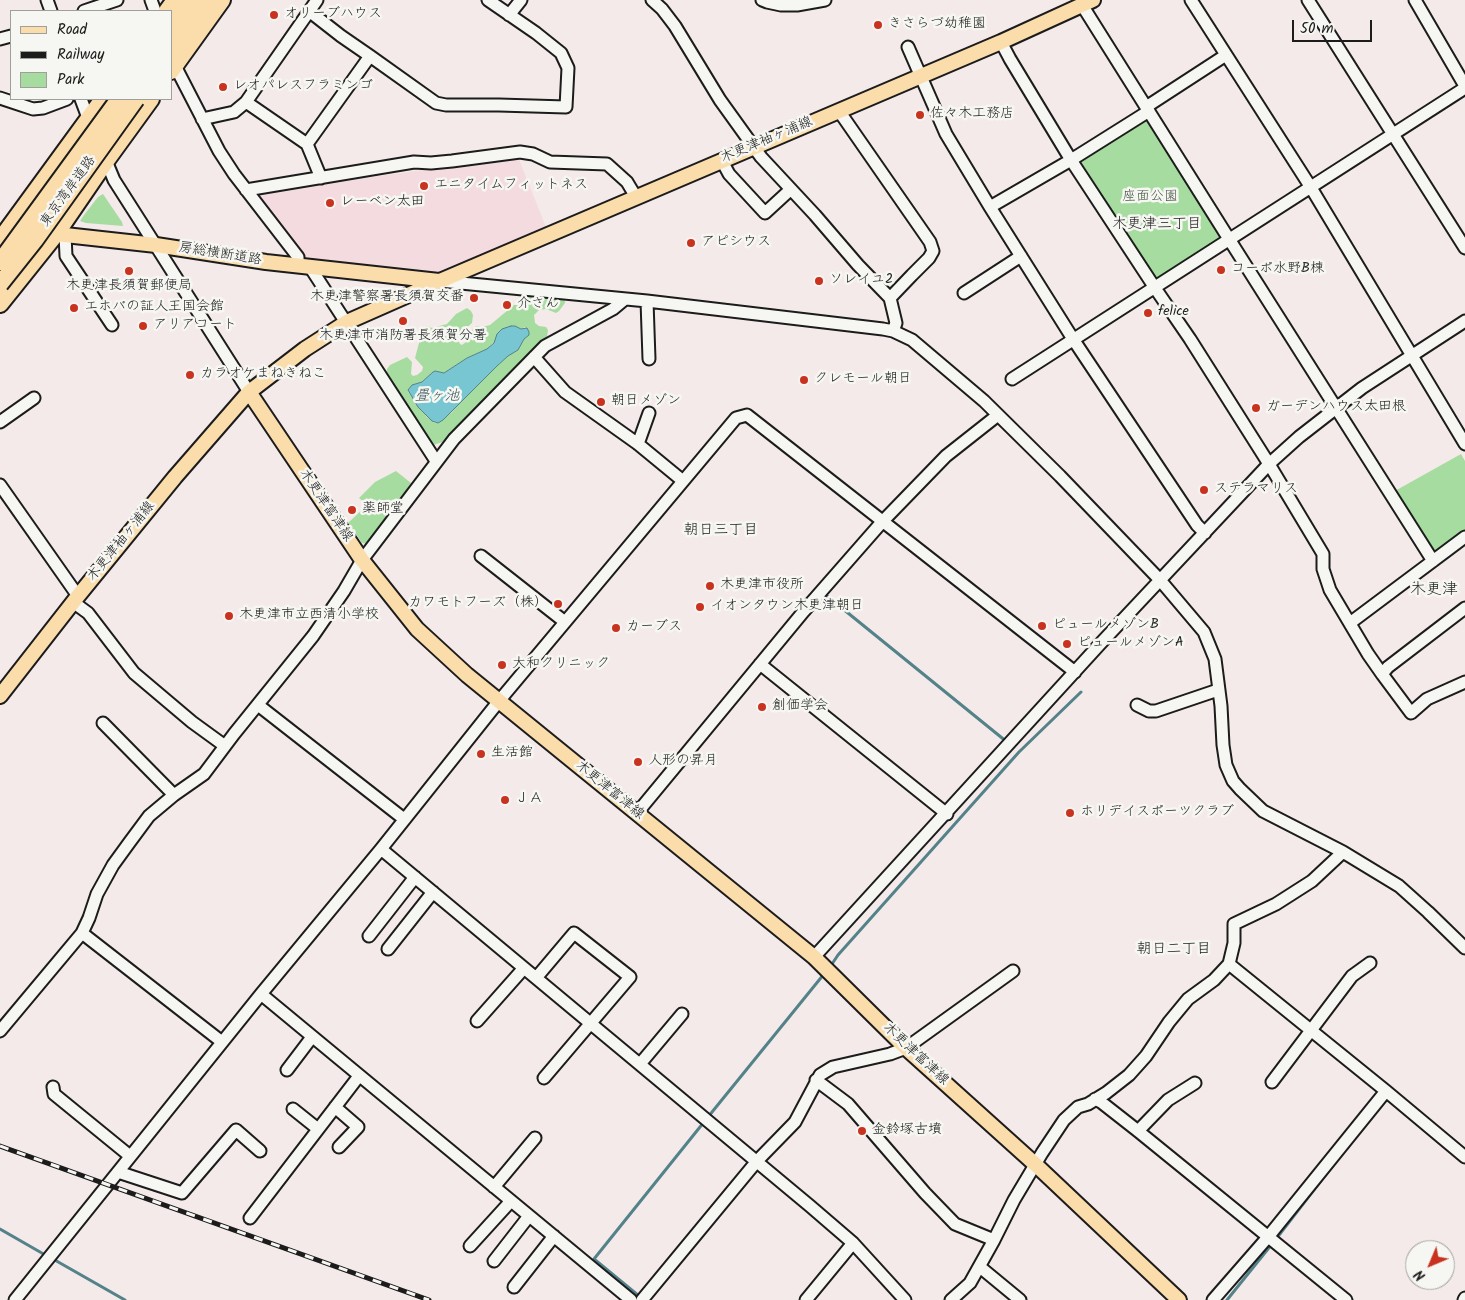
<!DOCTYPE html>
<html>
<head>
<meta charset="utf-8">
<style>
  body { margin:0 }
  #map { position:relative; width:1465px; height:1300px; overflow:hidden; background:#f5eaea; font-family:Kalam,sans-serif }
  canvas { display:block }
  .legend { position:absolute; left:10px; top:10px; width:162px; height:90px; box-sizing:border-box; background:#f6f6f2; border:1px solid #9f9f9c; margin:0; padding:6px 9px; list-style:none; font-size:15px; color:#1c1c1c }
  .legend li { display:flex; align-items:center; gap:10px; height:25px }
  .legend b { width:25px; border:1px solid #9f9f9c }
  .north { position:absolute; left:1405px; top:1240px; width:50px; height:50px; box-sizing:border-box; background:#f6f6f2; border:1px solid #9f9f9c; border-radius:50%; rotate:225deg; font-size:14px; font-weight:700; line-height:20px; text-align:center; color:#1c1c1c }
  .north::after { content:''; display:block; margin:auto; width:18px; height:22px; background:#c8321e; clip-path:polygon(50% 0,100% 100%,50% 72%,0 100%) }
  .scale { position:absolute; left:1292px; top:20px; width:80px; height:22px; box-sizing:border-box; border:2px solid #1c1c1c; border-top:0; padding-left:6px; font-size:15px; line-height:18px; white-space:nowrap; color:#1c1c1c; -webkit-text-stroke:4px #f6f6f2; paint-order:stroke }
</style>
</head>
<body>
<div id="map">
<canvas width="1465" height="1300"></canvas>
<ul class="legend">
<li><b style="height:6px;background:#fbddab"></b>Road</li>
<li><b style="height:6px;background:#1c1c1c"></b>Railway</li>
<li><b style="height:14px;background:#a6dc9f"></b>Park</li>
</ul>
<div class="north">N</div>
<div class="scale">50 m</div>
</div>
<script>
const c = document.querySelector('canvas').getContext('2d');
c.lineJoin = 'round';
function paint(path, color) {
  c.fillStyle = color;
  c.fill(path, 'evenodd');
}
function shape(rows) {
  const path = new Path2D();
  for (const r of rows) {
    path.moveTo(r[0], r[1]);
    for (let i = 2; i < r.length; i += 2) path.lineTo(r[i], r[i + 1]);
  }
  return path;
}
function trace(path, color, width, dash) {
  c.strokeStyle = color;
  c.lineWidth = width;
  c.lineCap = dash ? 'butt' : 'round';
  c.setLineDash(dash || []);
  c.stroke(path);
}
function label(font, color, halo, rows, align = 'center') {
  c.font = font + ' Kalam,"Klee One",sans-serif';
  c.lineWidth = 5;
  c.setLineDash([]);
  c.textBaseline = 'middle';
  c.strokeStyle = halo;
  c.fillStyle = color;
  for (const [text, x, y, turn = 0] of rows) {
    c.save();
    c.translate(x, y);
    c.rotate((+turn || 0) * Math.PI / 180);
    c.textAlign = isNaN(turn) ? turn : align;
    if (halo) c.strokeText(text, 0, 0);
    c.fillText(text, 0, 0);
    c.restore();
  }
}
const built = shape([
  [518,157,546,227,440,278,303,263,254,193]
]);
const green = shape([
  [1146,120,1221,236,1220,239,1160,278,1154,276,1080,161],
  [103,194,122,222,123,226,86,223,80,221,84,215,98,197],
  [529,294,564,296,565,303,559,311,556,313,546,309,539,310,534,315,535,323,539,326,546,327,548,330,547,337,543,346,500,386,497,387,487,398,483,399,480,403,480,406,446,441,433,445,427,444,386,380,387,369,390,365,407,357,412,362,411,374,413,376,417,375,422,371,423,367,415,358,423,328,427,326,432,328,447,324,456,314,467,308,471,311,473,315,472,323,458,335,458,340,460,344,462,345,469,340,472,332,473,328,476,326,482,327,490,325,514,305,520,305],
  [525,327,529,335,524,339,518,350,508,356,497,366,462,400,452,412,438,423,435,423,427,417,409,393,408,390,412,385,422,382,433,372,435,371,444,373,467,358,487,349,496,340,517,328,521,329],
  [1461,454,1465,461,1465,530,1433,553,1393,492],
  [396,471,411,483,405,494,368,544,362,543,348,523,367,505,359,498,375,482]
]);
const water = shape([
  [511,326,515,326,521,329,527,328,529,332,529,335,524,339,518,350,508,356,497,366,443,420,438,423,432,421,418,407,408,390,412,385,422,382,433,372,435,371,444,373,467,358,487,349,494,343,497,334,502,329,511,326]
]);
const stream = shape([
  [827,596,1007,742],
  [832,964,838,955,1019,752,1081,692],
  [708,1117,824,974],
  [0,1229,47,1256],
  [1276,1239,1344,1151],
  [53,1259,125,1300],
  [639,1296,594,1259,704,1122],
  [1227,1300,1272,1244]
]);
const minor = shape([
  [47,0,51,11],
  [151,0,155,11],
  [652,0,662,9,675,26,720,100,761,157,815,215,858,265,890,298,896,323,893,331],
  [762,0,767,2,781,5,797,5,825,0],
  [1191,0,1310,186,1465,444],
  [1308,0,1465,248],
  [1415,0,1465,86],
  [1082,5,1229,239,1433,561],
  [84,11,117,0],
  [309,11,341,36,370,56,436,103,446,105,499,105,566,107,568,68,561,53,536,33,488,0],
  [509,15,521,0],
  [0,39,11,36],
  [1001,42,1010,59,1071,160,1155,288,1190,339,1269,464,1323,554,1323,569,1330,590,1368,654,1382,674,1411,713,1427,699,1465,682],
  [908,47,946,134,990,207,1073,339,1197,525,1205,533],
  [172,60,219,151,234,174,298,257,298,266],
  [0,98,33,109,43,108,67,99],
  [81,99,90,123],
  [246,102,307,144,321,178],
  [1146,107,1226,55],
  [839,111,930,242,933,251,929,258,912,275,890,298],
  [202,119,234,112,246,102,317,0],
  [307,144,370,56],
  [104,156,114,180,249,392],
  [722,161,729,174,765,213,790,190],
  [246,190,414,162,431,163,452,161,520,152,533,154,550,162,607,164,627,182,636,197],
  [990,207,1071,160,1149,111],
  [65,235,66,256,112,325],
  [310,267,436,461],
  [440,281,647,301,883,329,893,331,912,340,984,401,1060,476,1160,580,1204,632,1215,659,1221,706,1223,745,1226,765,1233,781,1240,789,1263,811,1343,852,1399,886,1428,912,1465,948],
  [964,293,1021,256],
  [647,301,649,359],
  [534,357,565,392,638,444,683,481],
  [1012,379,1465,88],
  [0,422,34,398],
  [638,444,649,413],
  [0,485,78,596],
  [481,556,565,622],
  [73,602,88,613,134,673,192,722,225,746],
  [1350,623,1465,537],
  [760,664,947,814],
  [1382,674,1388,667,1465,608],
  [258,705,404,819],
  [1137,705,1149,711,1156,711,1218,690],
  [103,723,174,795],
  [637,813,804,611,882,522,946,456,998,415],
  [381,849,810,1206,853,1243,905,1300],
  [82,933,222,1042],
  [369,936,415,877],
  [388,949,433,892],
  [814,957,1100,644,1269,464,1299,437,1362,388,1465,321],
  [1229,964,1386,1091,1465,1157],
  [536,978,574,933,630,977,544,1078],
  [261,994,631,1300],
  [477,1021,524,968],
  [0,1031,82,933,89,918,97,894,113,865,129,843,149,816,174,795,204,774,234,734,313,636,344,591,362,560,454,439,545,346,613,309,625,299],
  [640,1064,682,1014],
  [287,1070,312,1037],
  [816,1080,848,1104,925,1193,955,1224,994,1240],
  [1272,1082,1352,976,1370,963],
  [53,1087,54,1094,130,1156],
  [1095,1099,1101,1102,1138,1131,1346,1300],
  [335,1107,358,1127,339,1147],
  [293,1109,318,1129],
  [1138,1131,1168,1100,1195,1083],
  [118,1172,182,1193,236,1130,260,1151],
  [494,1187,535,1138],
  [250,1218,359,1076],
  [470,1246,511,1201],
  [494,1261,529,1216],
  [980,1267,1020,1300],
  [514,1287,554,1236],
  [15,1300,261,994,381,849,499,701,736,418,747,415,1075,672],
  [642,1300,757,1161,795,1122,820,1075,833,1067,890,1054,906,1048,1013,971],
  [806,1300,853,1243],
  [951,1300,970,1283,994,1240,1014,1200,1042,1153,1064,1120,1078,1107,1088,1104,1106,1093,1129,1075,1146,1056,1169,1022,1188,999,1214,980,1229,964,1234,943,1234,924,1276,904,1312,881,1343,852],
  [1213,1300,1268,1237,1386,1091],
  [1464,1300,1465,1298]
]);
const major = shape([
  [56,234,156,245,266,262,439,281],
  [249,392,362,560,417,629,467,675,814,957,906,1048,1036,1165,1179,1300],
  [0,696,78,596,175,477,249,392,305,349,347,322,440,281,1001,42,1093,0]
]);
const highway = shape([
  [167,11,175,0],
  [171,27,191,0],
  [171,50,207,0],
  [171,71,222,0],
  [0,240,103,99],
  [0,304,56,234,106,161,151,99]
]);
const rail = shape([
  [0,1146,429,1300]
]);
const highwayBridge = shape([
  [0,262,119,99],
  [0,284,35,240,136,99]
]);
const markers = [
  [274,15,5,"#c8321e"],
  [878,25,5,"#c8321e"],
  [223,87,5,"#c8321e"],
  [920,115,5,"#c8321e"],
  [424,186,5,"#c8321e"],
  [330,203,5,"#c8321e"],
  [691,243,5,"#c8321e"],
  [1221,270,5,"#c8321e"],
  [129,271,5,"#c8321e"],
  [819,281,5,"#c8321e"],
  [474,298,5,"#c8321e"],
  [507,305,5,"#c8321e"],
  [74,308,5,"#c8321e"],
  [1148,313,5,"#c8321e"],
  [403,321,5,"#c8321e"],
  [143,326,5,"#c8321e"],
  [190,375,5,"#c8321e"],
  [804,380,5,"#c8321e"],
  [601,402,5,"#c8321e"],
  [1256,408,5,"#c8321e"],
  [1204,490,5,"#c8321e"],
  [352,510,5,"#c8321e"],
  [710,586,5,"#c8321e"],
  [558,604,5,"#c8321e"],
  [700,607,5,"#c8321e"],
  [229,616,5,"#c8321e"],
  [1042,626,5,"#c8321e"],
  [616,628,5,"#c8321e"],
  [1067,644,5,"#c8321e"],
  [502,665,5,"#c8321e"],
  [762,707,5,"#c8321e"],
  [481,754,5,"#c8321e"],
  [638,762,5,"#c8321e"],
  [505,800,5,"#c8321e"],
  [1070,813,5,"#c8321e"],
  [862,1131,5,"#c8321e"]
];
const poiNames = [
  ["オリーブハウス",284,15],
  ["きさらづ幼稚園",888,25],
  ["レオパレスフラミンゴ",233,87],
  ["佐々木工務店",930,115],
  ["エニタイムフィットネス",434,186],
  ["レーベン太田",340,203],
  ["アピシウス",701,243],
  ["コーポ水野B棟",1231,270],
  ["ソレイユ2",829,281],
  ["木更津長須賀郵便局",129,287,"center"],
  ["木更津警察署長須賀交番",464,298,"right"],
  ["介さん",517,305],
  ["エホバの証人王国会館",84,308],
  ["felice",1158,313],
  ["アリアコート",153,326],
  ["木更津市消防署長須賀分署",403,337,"center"],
  ["カラオケまねきねこ",200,375],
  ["クレモール朝日",814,380],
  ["朝日メゾン",611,402],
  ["ガーデンハウス太田根",1266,408],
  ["ステラマリス",1214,490],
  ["薬師堂",362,510],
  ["木更津市役所",720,586],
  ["カワモトフーズ（株）",548,604,"right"],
  ["イオンタウン木更津朝日",710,607],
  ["木更津市立西清小学校",239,616],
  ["ピュールメゾンB",1052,626],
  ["カーブス",626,628],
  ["ピュールメゾンA",1077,644],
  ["大和クリニック",512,665],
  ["創価学会",772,707],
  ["生活館",491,754],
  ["人形の昇月",648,762],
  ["ＪＡ",515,800],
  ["ホリデイスポーツクラブ",1080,813],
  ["金鈴塚古墳",872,1131]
];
const streetNames = [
  ["木更津袖ヶ浦線",767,141,-23],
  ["東京湾岸道路",69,192,-54],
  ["房総横断道路",220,255,9],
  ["木更津富津線",325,506,56],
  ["木更津袖ヶ浦線",122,542,-51],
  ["木更津富津線",609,791,39],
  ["木更津富津線",915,1055,43]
];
const parkNames = [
  ["座面公園",1150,198]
];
const neighbourhoodNames = [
  ["木更津三丁目",1157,225],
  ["朝日三丁目",721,531],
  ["朝日二丁目",1174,950]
];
const waterNames = [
  ["畳ヶ池",437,397]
];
const quarterNames = [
  ["木更津",1434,591]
];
paint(built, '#f4dbe0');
paint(green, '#a6dc9f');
paint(water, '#77c6d2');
trace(water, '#538289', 1);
trace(stream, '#538289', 3);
trace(minor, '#1c1c1c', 15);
trace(major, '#1c1c1c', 18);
trace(highway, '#1c1c1c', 20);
trace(minor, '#f6f6f2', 11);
trace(major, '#fbddab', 14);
trace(highway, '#fbddab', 16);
trace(rail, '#1c1c1c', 5);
trace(rail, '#f6f6f2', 3, [9]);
trace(highwayBridge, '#1c1c1c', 20, []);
trace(highwayBridge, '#fbddab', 16);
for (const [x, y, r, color] of markers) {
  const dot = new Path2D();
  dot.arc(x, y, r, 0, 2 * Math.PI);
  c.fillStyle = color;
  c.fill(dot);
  trace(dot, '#f6f6f2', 2);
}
label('14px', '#1c1c1c', '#f6f6f2', poiNames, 'left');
label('14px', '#1c1c1c', '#f6f6f2', streetNames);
label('14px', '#455643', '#f6f6f2', parkNames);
label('15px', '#1c1c1c', '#f6f6f2', neighbourhoodNames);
label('italic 15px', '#3c585c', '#f6f6f2', waterNames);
label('16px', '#1c1c1c', '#f6f6f2', quarterNames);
</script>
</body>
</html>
